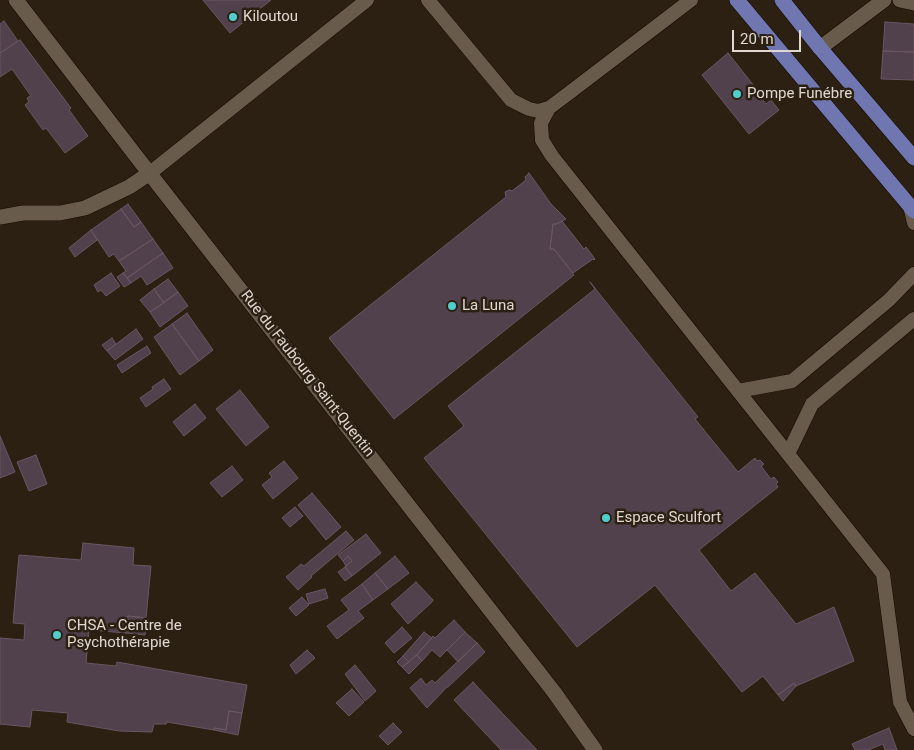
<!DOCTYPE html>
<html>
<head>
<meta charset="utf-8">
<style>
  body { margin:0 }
  #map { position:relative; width:914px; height:750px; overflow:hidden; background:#2b2012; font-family:Roboto,sans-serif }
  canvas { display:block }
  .scale { position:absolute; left:732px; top:30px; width:69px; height:22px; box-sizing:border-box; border:2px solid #e0d8d0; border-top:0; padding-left:6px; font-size:15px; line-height:18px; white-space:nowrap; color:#e0d8d0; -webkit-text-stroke:4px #2b2012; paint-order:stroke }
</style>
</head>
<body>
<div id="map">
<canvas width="914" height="750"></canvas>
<div class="scale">20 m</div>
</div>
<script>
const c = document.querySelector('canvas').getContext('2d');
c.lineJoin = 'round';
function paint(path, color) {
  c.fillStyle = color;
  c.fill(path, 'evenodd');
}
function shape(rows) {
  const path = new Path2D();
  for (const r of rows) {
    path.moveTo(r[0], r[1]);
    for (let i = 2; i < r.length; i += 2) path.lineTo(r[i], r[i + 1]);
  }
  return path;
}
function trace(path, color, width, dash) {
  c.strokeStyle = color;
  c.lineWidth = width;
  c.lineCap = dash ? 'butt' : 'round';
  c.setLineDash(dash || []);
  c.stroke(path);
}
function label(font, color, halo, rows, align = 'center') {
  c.font = font + ' Roboto,sans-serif';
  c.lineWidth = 5;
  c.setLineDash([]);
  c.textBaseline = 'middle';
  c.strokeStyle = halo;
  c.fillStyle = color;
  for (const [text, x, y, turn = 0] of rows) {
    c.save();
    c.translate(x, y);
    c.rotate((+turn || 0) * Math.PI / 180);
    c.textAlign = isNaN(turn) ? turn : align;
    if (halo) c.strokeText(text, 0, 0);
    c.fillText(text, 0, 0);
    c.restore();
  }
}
const building = shape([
  [203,0,271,0,230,33,203,0],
  [4,21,18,41,0,53,0,24,4,21],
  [885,22,914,24,914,52,883,51,885,22],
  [20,40,71,108,69,110,88,136,65,153,46,128,43,130,25,105,29,102,27,98,31,96,12,69,0,77,0,53,20,40],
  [883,51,914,52,914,80,881,79,883,51],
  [728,53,754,86,753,87,766,104,771,100,779,110,749,134,702,75,728,53],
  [529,173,551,204,566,219,557,224,553,224,550,249,554,249,574,275,394,419,329,338,506,197,505,192,509,190,512,191,526,180,525,177,529,173],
  [128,204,141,222,134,227,121,209,128,204],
  [121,209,134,227,141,222,153,239,119,261,114,254,109,257,91,230,121,209],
  [562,221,584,249,586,247,595,259,594,260,593,259,573,273,554,249,550,249,553,224,557,224,562,221],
  [91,230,97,240,75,257,69,248,91,230],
  [153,239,163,253,127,278,123,273,126,271,119,261,153,239],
  [163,253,173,268,147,285,141,276,131,283,127,278,163,253],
  [111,273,120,286,106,296,101,290,98,292,94,285,111,273],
  [123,273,131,283,124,287,117,277,123,273],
  [168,279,178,292,164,303,154,289,168,279],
  [590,282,698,417,695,419,738,472,755,458,757,461,760,460,764,464,761,466,771,479,774,477,778,482,776,484,778,487,699,550,731,591,755,573,796,624,834,607,854,661,796,686,794,683,778,695,763,676,742,692,655,585,577,647,424,458,464,426,448,406,595,289,590,282],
  [154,289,164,303,150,312,140,300,154,289],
  [178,292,188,306,160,327,150,312,178,292],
  [187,313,213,350,199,361,172,324,187,313],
  [172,324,199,361,180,375,154,337,172,324],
  [136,329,143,339,115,360,107,351,136,329],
  [112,338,116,344,107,351,102,345,112,338],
  [147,346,151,353,122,373,117,365,147,346],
  [164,379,171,389,146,407,140,398,153,389,152,387,164,379],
  [240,390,269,427,246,446,216,409,240,390],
  [195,404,206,418,184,436,173,422,195,404],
  [0,436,15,472,0,478,0,436],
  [36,455,47,484,29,491,17,462,36,455],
  [284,461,298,478,273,499,262,485,272,477,269,473,284,461],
  [232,466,243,480,222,497,210,483,232,466],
  [312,493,341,527,326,540,298,505,312,493],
  [295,507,303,516,290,527,282,518,295,507],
  [346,531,354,540,311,576,312,577,298,590,286,577,301,564,304,566,346,531],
  [366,534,381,553,352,576,345,567,352,561,348,556,343,561,338,555,366,534],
  [83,543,134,548,133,565,151,566,146,618,128,616,126,633,89,630,86,663,116,666,117,662,247,685,242,713,229,711,226,730,214,728,214,730,167,722,166,724,154,724,152,732,119,731,67,722,68,713,32,710,30,727,0,724,0,638,24,640,25,624,13,623,19,555,81,560,83,543],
  [348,556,352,561,346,566,343,561,348,556],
  [395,556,409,573,388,589,375,573,395,556],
  [345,567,352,576,345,581,338,572,345,567],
  [375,573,388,589,373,600,362,584,375,573],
  [416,582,433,600,432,602,408,624,391,604,416,582],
  [362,584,373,600,358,611,364,618,337,639,327,626,349,610,341,600,362,584],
  [325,589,328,598,309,604,306,594,325,589],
  [302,597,309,605,296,616,289,608,302,597],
  [128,616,146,618,145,635,126,633,128,616],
  [454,620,465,632,440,657,432,650,422,661,417,655,433,636,435,638,454,620],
  [402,627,412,638,394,653,385,643,402,627],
  [424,632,432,638,409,662,403,656,424,632],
  [465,632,477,643,458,662,447,650,465,632],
  [477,643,485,652,448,687,447,687,427,708,410,688,421,678,426,685,432,680,435,683,477,643],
  [307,650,315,658,296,674,290,665,307,650],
  [417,655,422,661,409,674,402,667,417,655],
  [403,656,409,662,402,667,397,662,403,656],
  [355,665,376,691,365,701,345,674,355,665],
  [473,682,537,750,501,750,454,700,473,682],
  [794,683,796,686,783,701,778,695,794,683],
  [352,689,364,702,349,716,336,703,352,689],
  [229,711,242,713,238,735,214,730,214,728,226,730,229,711],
  [393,723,402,732,388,745,379,736,393,723],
  [889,728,897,750,885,750,883,744,868,750,855,750,852,744,889,728]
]);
const service = shape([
  [428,0,511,100,529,109,538,111,549,108,569,93,691,0],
  [549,108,541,123,542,140,552,156,883,574,900,702,914,729],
  [150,173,367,0],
  [910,206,914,223],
  [738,391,792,381,889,300,914,274],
  [788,454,812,404,914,319]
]);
const minor = shape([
  [16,0,136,156,554,692,595,750],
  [900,0,914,3],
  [820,48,884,0],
  [0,217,23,213,60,213,85,208,129,187,150,173]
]);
const primary = shape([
  [737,0,914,211],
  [782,0,820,48,914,158]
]);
const markers = [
  [233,17,5,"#52cdce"],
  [737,94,5,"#52cdce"],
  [452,306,5,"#52cdce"],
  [606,518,5,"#52cdce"],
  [57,635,5,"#52cdce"]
];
const poiNames = [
  ["Kiloutou",243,17],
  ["Pompe Funébre",747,94],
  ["La Luna",462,306],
  ["Espace Sculfort",616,518],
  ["CHSA - Centre de",67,626],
  ["Psychothérapie",67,643]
];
const streetNames = [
  ["Rue du Faubourg Saint-Quentin",307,374,52]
];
paint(building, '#51414c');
trace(building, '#695763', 1);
trace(service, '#130901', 15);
trace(minor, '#130901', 16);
trace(primary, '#130901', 16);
trace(service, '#685b4c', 14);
trace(minor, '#685b4c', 15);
trace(primary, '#7077b0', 15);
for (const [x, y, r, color] of markers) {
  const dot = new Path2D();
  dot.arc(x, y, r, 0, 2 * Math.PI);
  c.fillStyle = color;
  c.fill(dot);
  trace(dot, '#2b2012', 2);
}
label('15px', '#e0d8d0', '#2b2012', poiNames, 'left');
label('15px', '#e0d8d0', '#2b2012', streetNames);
</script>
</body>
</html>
